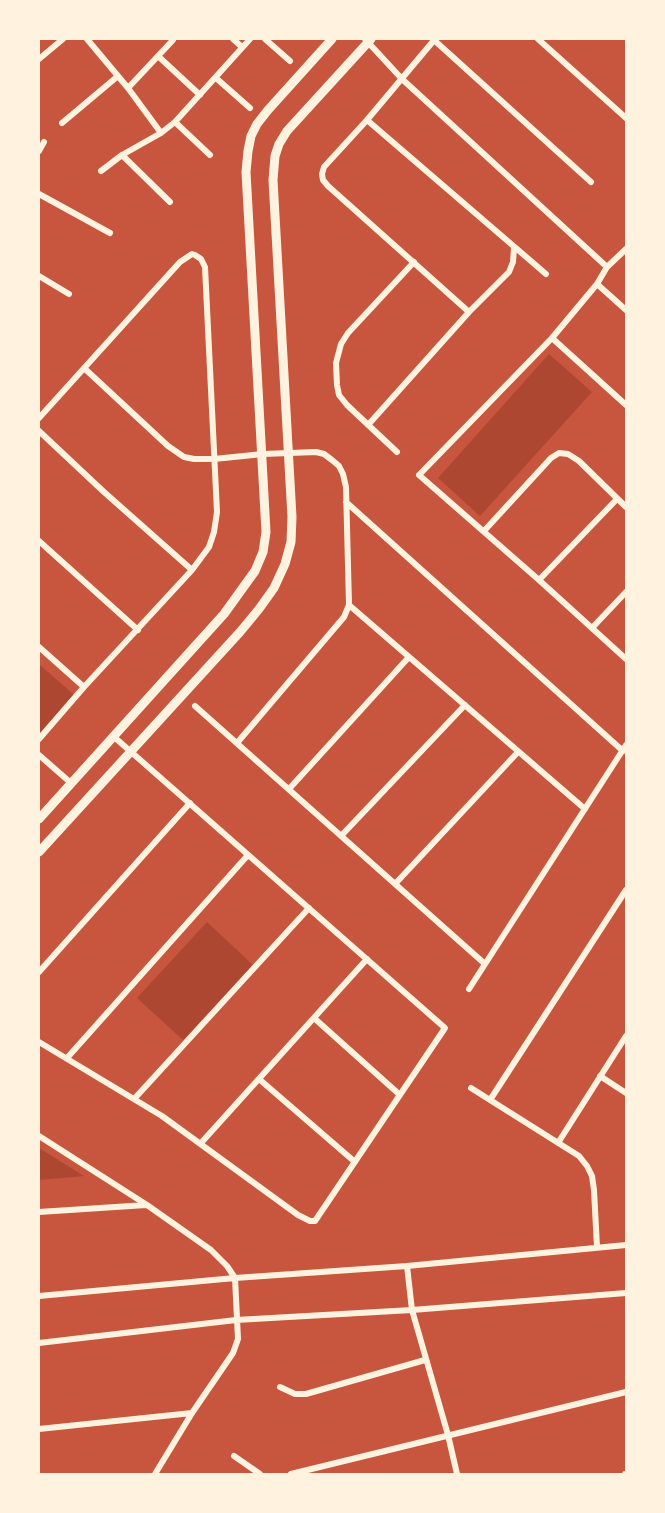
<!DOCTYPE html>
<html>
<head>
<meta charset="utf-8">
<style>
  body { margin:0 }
  #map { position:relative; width:665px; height:1513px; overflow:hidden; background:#c8553d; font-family:"Space Grotesk",sans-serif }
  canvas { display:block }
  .frame { position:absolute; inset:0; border:40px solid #fff3e0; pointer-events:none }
</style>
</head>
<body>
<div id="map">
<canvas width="665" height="1513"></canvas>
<div class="frame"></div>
</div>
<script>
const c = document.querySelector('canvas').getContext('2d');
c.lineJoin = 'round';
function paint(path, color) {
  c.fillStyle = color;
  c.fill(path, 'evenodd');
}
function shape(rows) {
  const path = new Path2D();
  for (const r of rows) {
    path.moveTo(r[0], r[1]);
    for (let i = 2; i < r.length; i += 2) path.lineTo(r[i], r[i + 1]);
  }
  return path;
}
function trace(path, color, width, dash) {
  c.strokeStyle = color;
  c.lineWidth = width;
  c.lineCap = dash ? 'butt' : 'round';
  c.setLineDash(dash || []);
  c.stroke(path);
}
const green = shape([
  [549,354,592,392,480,516,438,478],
  [39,664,74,695,39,734],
  [207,922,253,965,183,1040,137,998],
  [39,1148,84,1176,39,1180]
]);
const minor = shape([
  [87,39,128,88,161,133],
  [233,39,242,47],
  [265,39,290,61],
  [365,39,402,79,607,267],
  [435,39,367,120,324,167,322,174,323,180,328,186,469,312],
  [538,39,626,118],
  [434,40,591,182],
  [158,56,200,95],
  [39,59,63,39],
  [216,78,250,108],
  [128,88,173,40],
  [367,120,546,274],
  [175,122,210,155],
  [62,123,118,76],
  [39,151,44,142],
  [122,155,170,202],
  [101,171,122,155,161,133,175,122,250,39],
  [39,194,110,233],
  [626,249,607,267,597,284,552,338,419,475,539,580,626,659],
  [39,276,69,294],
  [597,284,626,310],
  [552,338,626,405],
  [84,368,168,446,184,457,194,459,214,459,263,454,316,452,324,454,332,460,339,466,343,474,346,487,349,605,344,617,237,743],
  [39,418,180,262,192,254,195,255,201,259,205,267,217,512,214,532,209,547,192,570,84,687,39,739],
  [368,425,469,312,509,272,513,262,514,248],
  [39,431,104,492,192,570],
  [397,452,347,405,339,395,337,385,336,363,341,344,348,333,414,262],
  [346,502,623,751],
  [484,531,551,458,559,453,568,454,579,461,626,507],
  [39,541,138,630],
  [539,580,617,499],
  [349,605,585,809],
  [592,628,626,592],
  [39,647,84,687],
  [195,706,485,964],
  [39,755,71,783],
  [289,789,409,657],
  [341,836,465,705],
  [395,884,518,752],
  [39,972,190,803],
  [469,989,626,745],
  [314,1018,400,1095],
  [39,1042,162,1116,298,1215,310,1221,315,1221,445,1028,113,736],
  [67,1058,248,855],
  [600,1076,626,1093],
  [259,1079,355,1162],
  [471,1088,579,1156,587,1166,592,1176,594,1190,597,1247],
  [135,1098,309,908],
  [490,1100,626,890],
  [39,1136,147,1205,211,1250,227,1266,235,1278,238,1339,233,1353,192,1413,155,1474],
  [201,1143,367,959],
  [558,1143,626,1036],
  [39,1212,146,1205],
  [407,1266,412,1310,448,1435,457,1474],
  [39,1296,235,1278,407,1266,626,1245],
  [39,1343,236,1320,412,1310,626,1293],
  [280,1387,295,1394,306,1394,425,1360],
  [39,1429,192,1413],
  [234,1456,260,1474],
  [291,1474,626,1392],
  [625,1474,626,1474]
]);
const tertiary = shape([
  [39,819,224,614,255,571,263,552,266,532,246,172,248,151,251,136,257,124,268,110,332,39],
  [39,852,240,632,259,609,274,588,285,564,291,542,292,517,273,180,275,156,279,144,287,131,371,39]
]);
paint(green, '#ae4732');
trace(minor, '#fff3e0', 6);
trace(tertiary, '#fff3e0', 9);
</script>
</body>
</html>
